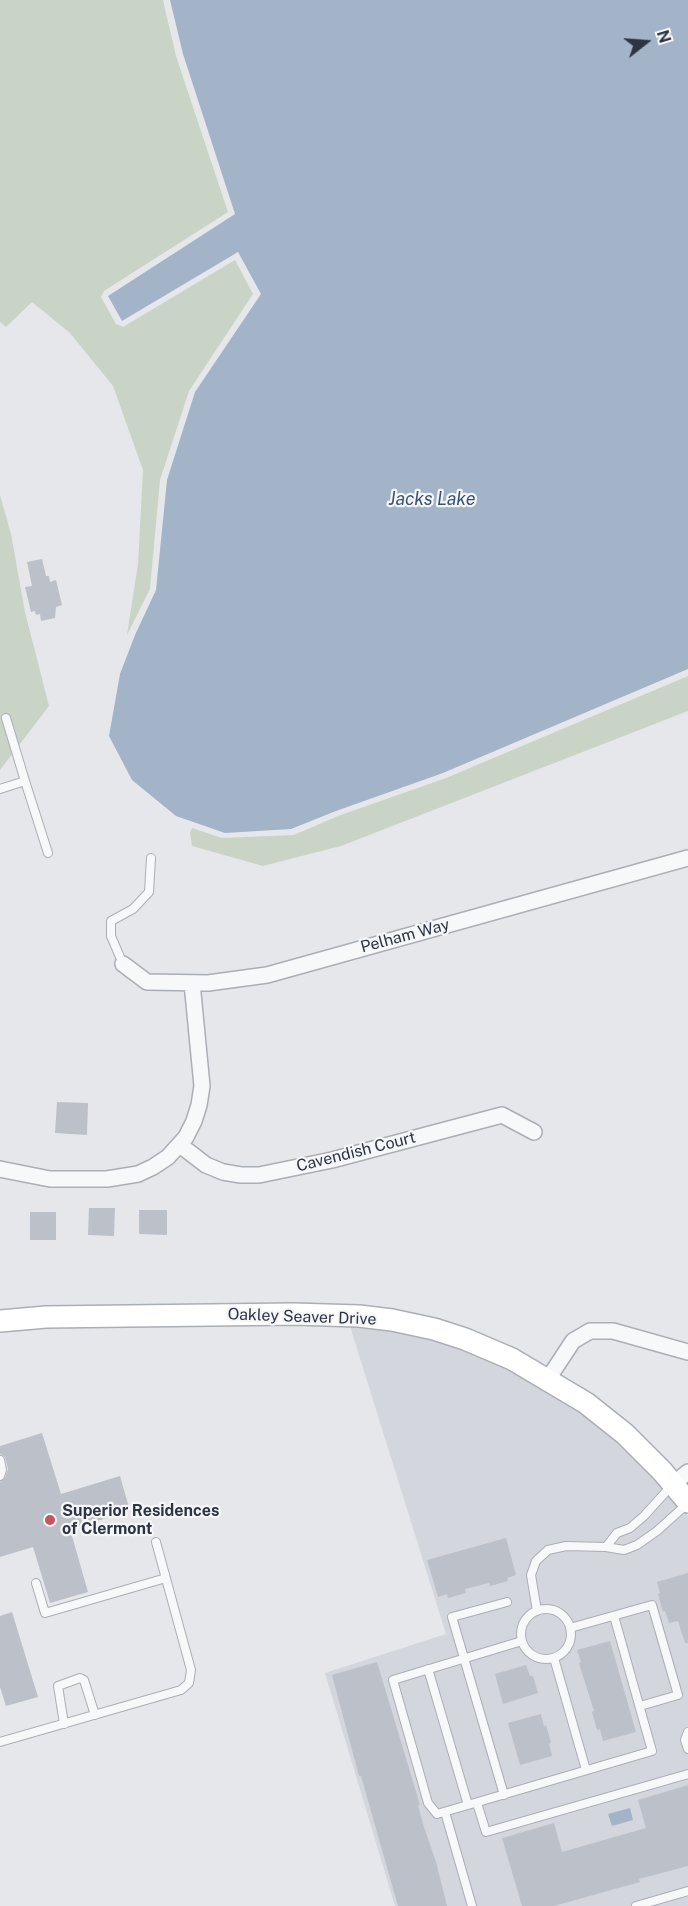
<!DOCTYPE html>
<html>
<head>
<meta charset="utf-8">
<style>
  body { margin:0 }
  #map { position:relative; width:688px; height:1906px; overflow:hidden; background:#e5e7eb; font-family:"Public Sans",sans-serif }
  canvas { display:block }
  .north { position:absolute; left:616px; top:12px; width:60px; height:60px; -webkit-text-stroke:4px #f4f6f8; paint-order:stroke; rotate:73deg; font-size:16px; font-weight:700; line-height:24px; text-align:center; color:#2d3443 }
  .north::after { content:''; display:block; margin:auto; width:21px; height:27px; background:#2d3443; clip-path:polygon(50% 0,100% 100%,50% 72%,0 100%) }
</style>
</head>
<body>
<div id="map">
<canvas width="688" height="1906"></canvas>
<div class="north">N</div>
</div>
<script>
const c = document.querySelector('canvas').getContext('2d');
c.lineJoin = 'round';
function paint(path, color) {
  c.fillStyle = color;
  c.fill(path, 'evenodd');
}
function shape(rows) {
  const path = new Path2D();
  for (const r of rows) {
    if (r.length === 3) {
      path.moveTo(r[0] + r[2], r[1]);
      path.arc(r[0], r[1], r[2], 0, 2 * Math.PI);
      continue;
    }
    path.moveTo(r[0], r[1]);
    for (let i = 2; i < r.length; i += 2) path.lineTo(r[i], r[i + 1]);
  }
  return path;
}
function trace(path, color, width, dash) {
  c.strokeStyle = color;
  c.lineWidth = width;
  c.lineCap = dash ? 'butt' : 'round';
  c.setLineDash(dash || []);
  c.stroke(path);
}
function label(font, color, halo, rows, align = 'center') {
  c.font = font + ' "Public Sans",sans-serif';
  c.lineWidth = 4.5;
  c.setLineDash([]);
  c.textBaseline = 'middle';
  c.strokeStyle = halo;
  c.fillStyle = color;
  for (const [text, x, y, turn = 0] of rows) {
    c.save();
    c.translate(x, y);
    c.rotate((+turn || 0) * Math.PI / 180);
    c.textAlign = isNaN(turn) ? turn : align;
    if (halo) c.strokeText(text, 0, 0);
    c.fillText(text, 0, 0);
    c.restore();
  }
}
const built = shape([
  [349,1323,390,1327,462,1346,544,1385,619,1439,668,1490,688,1516,688,1906,395,1906,325,1673,446,1634]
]);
const green = shape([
  [0,0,163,0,176,56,228,212,104,291,101,297,116,324,123,327,235,260,253,294,189,391,160,480,150,589,127,635,138,564,143,470,113,386,70,333,32,302,6,327,0,322],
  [0,495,11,534,25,612,49,706,0,770],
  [688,676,688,711,341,846,263,866,192,846,190,833,192,828,222,838,294,835,338,816,446,778]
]);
const water = shape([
  [170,0,688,0,688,669,443,773,336,811,291,829,225,833,176,816,132,780,109,736,120,674,135,635,156,590,167,480,195,392,261,294,238,252,122,321,108,296,235,214,183,54],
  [630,1808,633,1820,612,1826,608,1814]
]);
const building = shape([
  [42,559,46,576,49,576,50,582,56,580,62,605,56,607,55,618,41,621,40,614,36,615,35,611,31,612,25,587,32,586,27,562],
  [57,1102,88,1103,87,1135,55,1133],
  [89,1208,115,1208,114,1236,88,1235],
  [139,1210,167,1210,167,1235,139,1234],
  [30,1212,56,1212,56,1240,30,1240],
  [42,1433,61,1494,120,1476,130,1511,70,1529,88,1592,50,1603,33,1547,0,1557,0,1482,5,1478,8,1469,5,1457,0,1454,0,1446],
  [506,1538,516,1575,507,1578,508,1581,490,1586,489,1583,465,1589,466,1593,448,1598,447,1594,438,1597,427,1560],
  [688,1573,688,1643,685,1643,678,1621,669,1623,665,1611,663,1612,658,1594,660,1593,657,1582],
  [12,1612,38,1697,6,1706,0,1687,0,1616],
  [610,1641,636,1732,603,1741,600,1729,597,1730,592,1712,594,1711,579,1663,581,1662,577,1650],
  [377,1662,420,1805,418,1805,423,1824,436,1862,447,1906,398,1906,361,1776,359,1776,332,1675],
  [526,1665,530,1676,533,1676,538,1693,503,1704,495,1674],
  [541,1714,544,1726,546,1725,551,1743,549,1744,552,1756,520,1765,508,1723],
  [688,1785,688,1866,639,1879,640,1882,554,1906,522,1906,502,1838,554,1823,562,1852,646,1828,638,1800]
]);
const lane = shape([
  [25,781,48,853],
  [0,789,25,781,6,718],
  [123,964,111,936,111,921,133,909,149,892,151,858],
  [0,1460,2,1470,0,1476],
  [672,1485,644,1516,630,1528,617,1533,606,1547,624,1550,637,1545,657,1531,687,1504],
  [36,1583,45,1613,166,1578],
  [546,1634,25],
  [537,1611,531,1575,536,1561,548,1550,566,1546,606,1547],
  [570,1628,652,1605,678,1695,640,1706],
  [522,1641,393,1680,428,1803,437,1814,652,1751,614,1616],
  [554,1658,586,1770],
  [428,1669,468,1805],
  [64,1724,58,1686,80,1678,84,1680,95,1715],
  [688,1732,685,1740,688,1749],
  [0,1742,181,1690,189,1683,191,1670,156,1542],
  [504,1795,452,1617,507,1602],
  [477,1803,486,1832,688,1774],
  [445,1812,472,1906],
  [636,1906,688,1891]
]);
const street = shape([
  [123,964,147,982,208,983,267,975,688,858],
  [180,1145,206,1165,223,1172,241,1175,259,1175,332,1160,502,1115,534,1132],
  [0,1169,50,1179,107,1179,138,1174,153,1167,168,1157,186,1137,194,1121,199,1105,202,1086,192,983],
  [548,1379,573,1341,590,1331,613,1331,688,1352],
  [673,1484,688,1472]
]);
const secondary = shape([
  [0,1321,46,1317,294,1314,359,1316,392,1320,434,1329,465,1339,512,1359,586,1403,625,1434,662,1471,688,1502]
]);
const markers = [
  [50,1520,6,"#c55563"]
];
const streetNames = [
  ["Pelham Way",405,936,-15],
  ["Cavendish Court",356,1152,-14],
  ["Oakley Seaver Drive",302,1317,2]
];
const poiNames = [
  ["Superior Residences",62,1511],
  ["of Clermont",62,1529]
];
const waterNames = [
  ["Jacks Lake",432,499]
];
paint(built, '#d3d6dd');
paint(green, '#cad4c6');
paint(water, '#a3b4c8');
paint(building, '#bcc0c8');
trace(lane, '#aaaeb5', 10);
trace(street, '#aaaeb5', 18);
trace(secondary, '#aaaeb5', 24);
trace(lane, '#f7f8fa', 8);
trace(street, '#f7f8fa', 15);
trace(secondary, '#fff', 21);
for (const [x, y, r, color] of markers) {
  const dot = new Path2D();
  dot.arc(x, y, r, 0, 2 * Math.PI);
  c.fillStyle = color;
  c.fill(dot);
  trace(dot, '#f4f6f8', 2);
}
label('16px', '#2d3443', '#f4f6f8', streetNames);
label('bold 16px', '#2d3443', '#f4f6f8', poiNames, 'left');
label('italic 18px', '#3a5274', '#f4f6f8', waterNames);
</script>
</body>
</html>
